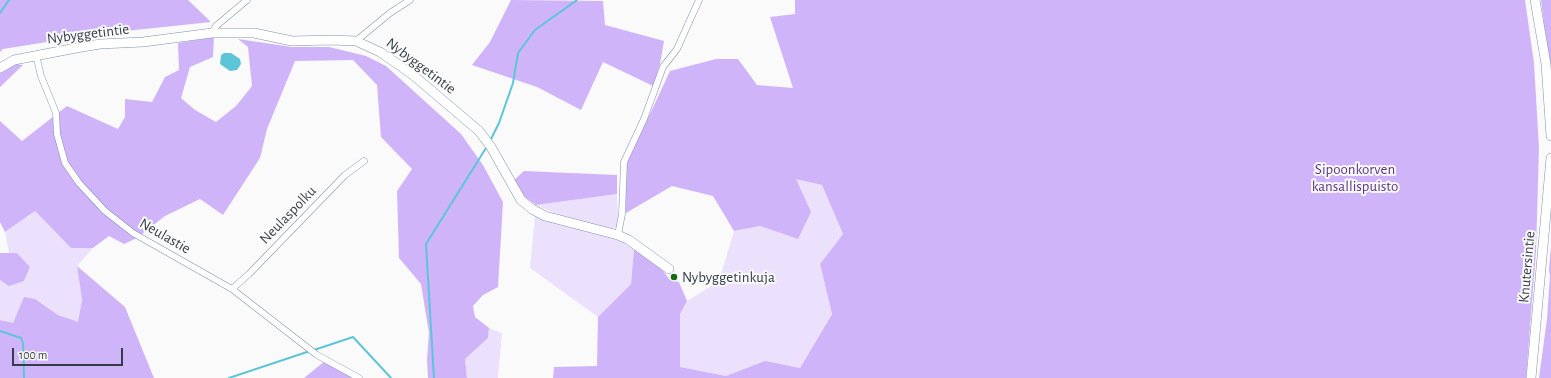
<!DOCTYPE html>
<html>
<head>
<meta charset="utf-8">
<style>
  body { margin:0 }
  #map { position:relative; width:1551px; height:378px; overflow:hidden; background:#f9faf9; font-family:"Alegreya Sans",sans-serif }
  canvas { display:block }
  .scale { position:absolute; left:12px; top:348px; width:111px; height:18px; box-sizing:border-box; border:2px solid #343c47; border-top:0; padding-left:5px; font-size:12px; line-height:14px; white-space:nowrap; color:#343c47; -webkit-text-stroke:3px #f9faf9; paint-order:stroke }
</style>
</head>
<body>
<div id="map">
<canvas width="1551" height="378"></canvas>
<div class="scale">100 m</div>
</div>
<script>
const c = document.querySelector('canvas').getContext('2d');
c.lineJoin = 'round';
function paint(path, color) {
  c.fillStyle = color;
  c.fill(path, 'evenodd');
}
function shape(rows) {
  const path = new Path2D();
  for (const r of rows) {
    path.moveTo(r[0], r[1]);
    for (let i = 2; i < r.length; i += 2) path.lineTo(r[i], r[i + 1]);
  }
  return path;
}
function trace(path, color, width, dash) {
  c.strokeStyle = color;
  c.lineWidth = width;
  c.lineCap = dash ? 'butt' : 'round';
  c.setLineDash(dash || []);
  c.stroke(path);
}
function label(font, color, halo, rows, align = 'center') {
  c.font = font + ' "Alegreya Sans",sans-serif';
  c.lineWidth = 4;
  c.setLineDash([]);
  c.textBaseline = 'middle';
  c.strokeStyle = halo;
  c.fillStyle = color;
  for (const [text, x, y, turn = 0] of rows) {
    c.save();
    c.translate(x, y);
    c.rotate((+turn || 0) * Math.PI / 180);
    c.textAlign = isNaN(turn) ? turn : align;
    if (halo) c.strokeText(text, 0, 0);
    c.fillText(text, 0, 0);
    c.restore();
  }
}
const green = shape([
  [795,178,822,185,843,234,820,264,832,313,800,368,765,362,726,376,680,367,680,314,687,301,719,281,734,231,760,226,798,239],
  [617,194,618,219,616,227,610,230,554,213,537,205],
  [35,211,71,248,93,248,77,266,82,300,78,323,58,315,35,299,13,324,0,320,0,280,9,285,24,281,30,267,17,253,9,253,5,232],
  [535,216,614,238,634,249,631,284,598,317,530,268],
  [489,328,502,333,498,378,467,378,465,359,488,338]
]);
const forest = shape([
  [0,0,188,0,211,22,97,34,3,49,0,52],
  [511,0,603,1,605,25,664,41,660,64,653,86,603,62,581,110,537,87,472,65,490,42],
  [795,0,1525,0,1534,63,1539,148,1536,251,1526,378,553,378,554,367,597,366,598,317,631,284,634,249,661,268,670,280,679,282,687,301,680,314,680,367,726,376,765,361,800,368,832,314,820,264,843,234,822,185,796,179,811,212,798,239,760,226,734,231,713,196,672,186,626,213,625,192,626,170,628,161,670,71,716,59,738,59,757,85,793,88,770,17,795,14],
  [1541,0,1551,0,1551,83,1549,63],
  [214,37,213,57,190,67,181,98,195,110,216,122,236,106,252,86,248,47,238,39,292,47,329,47,366,56,386,66,461,134,483,165,503,202,498,287,483,295,473,306,475,317,489,328,488,338,465,359,467,378,428,378,427,359,429,333,421,284,399,258,397,191,412,169,381,137,377,85,353,60,295,61,267,129,260,158,223,215,200,199,165,216,137,238,124,244,109,236,93,248,71,248,35,211,5,232,0,222,0,121,22,141,67,106,118,129,125,117,125,99,152,102,165,77,179,70,178,43],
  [15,64,23,65,0,87,0,73],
  [524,171,617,175,617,194,536,205,525,197,514,180],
  [1551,246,1551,378,1539,378,1547,319,1550,276,1549,270],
  [0,253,17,253,30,267,24,281,9,286,0,280],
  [77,266,125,307,154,378,0,378,0,320,13,323,24,297,35,299,58,315,78,322,82,300],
  [325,361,352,378,304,378]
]);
const water = shape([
  [224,53,231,53,240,59,241,64,237,70,230,71,220,64,221,55]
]);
const stream = shape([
  [0,13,9,0],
  [491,139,499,123,513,83,518,53,535,30,577,0],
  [0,331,21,338,23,343,24,378],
  [314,350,353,337,391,378],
  [229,378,310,351],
  [434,378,426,244,486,148]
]);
const street = shape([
  [212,33,216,26,247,0],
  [356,41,390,13,410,0],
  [36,55,41,76,56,113,57,134,65,163,79,183,105,211,133,233,232,289,317,355,359,378],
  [618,235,622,214,624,162,644,119,663,67,677,49,699,0],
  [232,289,249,274,345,175,364,161]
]);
const secondary = shape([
  [1535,0,1546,64,1551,136],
  [0,68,14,60,76,48,100,44,143,42,212,33,254,33,292,41,331,40,356,41,380,52,396,63,413,75,479,131,491,147,521,200,532,209,545,216,618,235,629,240,669,269],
  [1531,378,1551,158]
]);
const markers = [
  [674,277,4,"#186b11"]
];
const streetNames = [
  ["Nybyggetintie",88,34,-7],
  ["Nybyggetintie",421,66,37],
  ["Neulaspolku",288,215,-46],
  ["Neulastie",165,236,30],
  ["Knutersintie",1527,267,-85]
];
const parkNames = [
  ["Sipoonkorven",1355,169],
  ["kansallispuisto",1355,186]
];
const poiNames = [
  ["Nybyggetinkuja",682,277]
];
paint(green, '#ece1fd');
paint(forest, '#d0b4f9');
paint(water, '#5cc5d8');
trace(stream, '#5cc5d8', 2);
trace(street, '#7f92ac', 7);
trace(secondary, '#7f92ac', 10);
trace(street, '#fff', 6);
trace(secondary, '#fff', 9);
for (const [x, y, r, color] of markers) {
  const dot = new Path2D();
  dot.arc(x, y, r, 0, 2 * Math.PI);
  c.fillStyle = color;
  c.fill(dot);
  trace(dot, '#f9faf9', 1.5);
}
label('15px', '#343c47', '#f9faf9', streetNames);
label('15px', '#5c3686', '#f9faf9', parkNames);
label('15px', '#343c47', '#f9faf9', poiNames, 'left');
</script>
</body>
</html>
